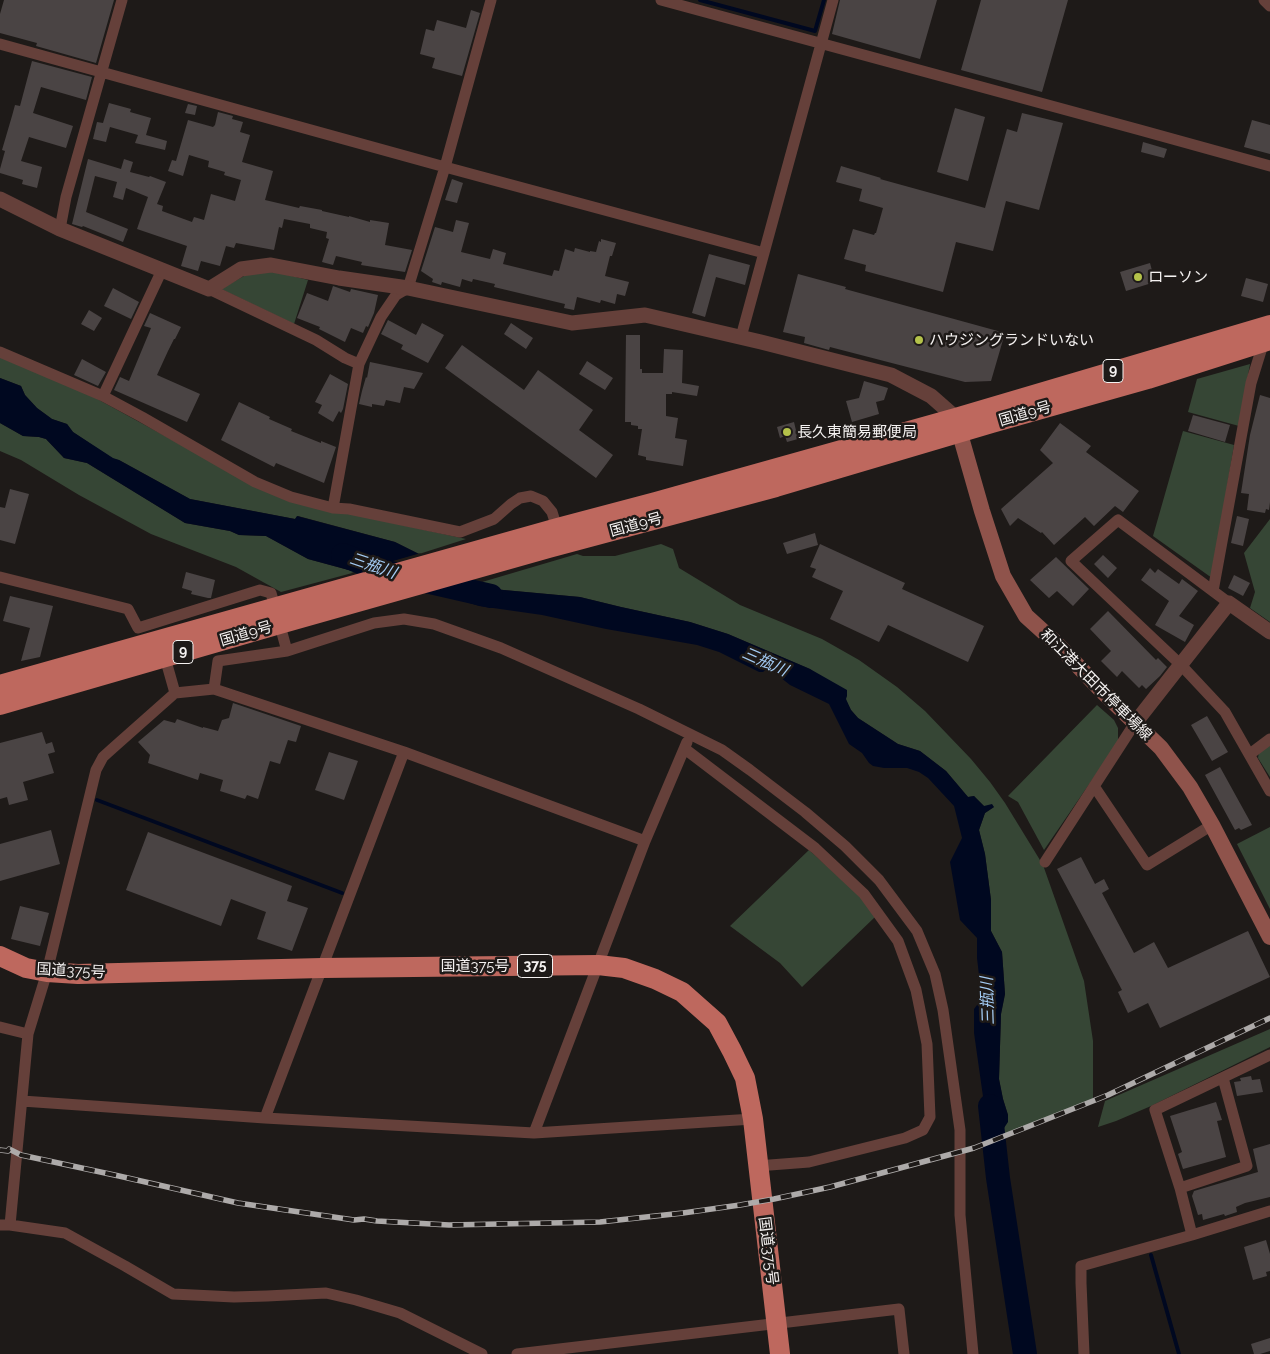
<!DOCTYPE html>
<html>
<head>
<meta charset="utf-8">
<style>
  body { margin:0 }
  canvas { display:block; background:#1e1a18 }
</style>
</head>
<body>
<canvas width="1270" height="1354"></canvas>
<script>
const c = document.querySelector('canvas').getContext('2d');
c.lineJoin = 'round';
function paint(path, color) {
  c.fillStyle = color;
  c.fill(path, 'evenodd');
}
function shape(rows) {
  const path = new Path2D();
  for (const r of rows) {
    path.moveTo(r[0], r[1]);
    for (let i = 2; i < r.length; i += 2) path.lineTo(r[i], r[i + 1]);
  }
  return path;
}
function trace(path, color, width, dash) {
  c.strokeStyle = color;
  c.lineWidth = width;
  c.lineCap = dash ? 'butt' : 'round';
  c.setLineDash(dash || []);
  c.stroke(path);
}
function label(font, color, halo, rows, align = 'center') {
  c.font = font + ' Raleway,"Noto Sans JP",sans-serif';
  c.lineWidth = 5;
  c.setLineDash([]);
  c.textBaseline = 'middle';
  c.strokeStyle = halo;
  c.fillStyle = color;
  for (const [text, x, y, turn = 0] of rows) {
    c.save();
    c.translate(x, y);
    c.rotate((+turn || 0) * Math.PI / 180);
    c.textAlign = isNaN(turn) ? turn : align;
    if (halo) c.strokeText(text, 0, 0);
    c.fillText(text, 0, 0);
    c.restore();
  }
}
const green = shape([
  [259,270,284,274,308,280,294,324,221,289,244,276],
  [0,356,79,389,249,482,334,510,466,539,419,554,395,542,298,516,295,519,190,499,119,460,113,459,73,432,67,424,52,419,37,408,25,395,21,386,0,378],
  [1250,364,1239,426,1188,412,1197,379],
  [0,423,23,436,39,437,46,439,64,458,87,463,185,523,230,531,239,535,266,536,308,559,356,572,281,592,236,567,151,534,79,495,21,460,0,451],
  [1183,431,1234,445,1212,578,1153,536],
  [1270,519,1270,622,1250,608,1255,592,1244,553],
  [661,544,673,549,679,568,740,605,822,639,859,660,897,687,925,711,971,759,990,782,1005,803,1043,865,1084,981,1093,1041,1093,1099,999,1136,999,1131,1008,1115,1003,1099,999,1079,1001,1014,1005,994,1002,952,991,931,991,900,985,854,979,830,985,813,994,807,984,806,974,796,968,797,946,771,920,751,898,744,858,718,851,710,845,699,810,669,728,634,690,622,621,607,580,597,482,588,472,585,577,554,583,556,615,556],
  [1097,705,1114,720,1118,728,1118,742,1044,850,1018,802,1008,796],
  [1270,744,1270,777,1258,758,1259,752],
  [1270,827,1270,909,1237,844],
  [809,850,860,896,875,917,802,987,780,963,730,926],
  [1270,1029,1270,1047,1151,1106,1116,1121,1098,1127,1105,1101]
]);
const water = shape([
  [0,378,21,386,25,395,37,408,52,419,67,424,73,432,113,458,119,460,190,499,295,519,297,516,395,542,419,554,356,572,308,559,266,536,239,535,230,531,185,523,87,463,64,458,46,439,39,437,23,436,0,423],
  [472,585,482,588,580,597,621,607,690,622,728,634,810,669,847,690,847,696,846,699,851,710,858,718,898,744,920,751,946,771,968,797,974,796,984,806,992,804,994,807,985,813,979,830,985,854,991,900,991,931,1002,952,1005,994,1001,1014,999,1079,1003,1099,1008,1115,1008,1122,1004,1128,999,1131,999,1136,989,1139,974,1033,974,1009,980,1001,981,993,977,958,977,938,960,920,950,862,962,838,954,806,928,778,919,772,907,768,884,768,873,766,869,763,862,753,849,744,829,704,790,685,771,670,767,669,763,672,759,672,719,652,697,645,606,629,542,615,479,606,441,594]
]);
const pier = shape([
  [421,553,419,556,356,574,351,573]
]);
const stream = shape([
  [700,0,815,31,824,0],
  [97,800,342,893],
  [1151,1255,1179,1354]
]);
const river = shape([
  [343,555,382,571,491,596],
  [990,1106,998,1178,1025,1354]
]);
const building = shape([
  [4,0,114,0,96,63,36,46,37,43,0,33,0,14],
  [840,0,937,0,920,59,832,34],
  [981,0,1068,0,1042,92,961,70],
  [471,10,480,13,462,76,432,68,435,58,420,54,426,29,434,31,437,20,466,28],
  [32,61,92,77,86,100,41,87,33,113,73,126,66,148,29,137,21,161,42,167,37,188,22,184,23,180,0,173,0,169,5,151,2,150,12,116,15,105,20,106],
  [109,103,131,109,130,112,151,118,146,135,167,141,165,150,135,143,138,135,110,127,106,142,93,139,97,122,103,123],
  [188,104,197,106,195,115,185,113],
  [955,108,985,117,968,181,937,172],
  [218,112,233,116,232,119,243,122,240,132,250,135,242,162,273,171,265,200,299,208,300,206,322,210,322,211,349,217,349,216,370,222,370,220,389,223,385,245,412,250,405,272,361,265,362,262,336,256,333,265,322,262,329,239,326,238,327,232,310,228,310,224,284,219,282,228,279,227,274,250,236,243,234,248,226,246,220,266,201,261,198,271,181,266,187,246,137,229,148,197,126,188,123,200,113,197,117,182,95,176,86,212,128,229,123,242,83,226,82,227,72,224,88,159,121,169,124,159,133,162,130,172,149,177,150,176,166,182,157,204,163,206,162,211,192,222,194,217,204,220,211,194,235,201,241,180,224,175,225,172,208,167,209,161,189,155,183,176,168,171,172,160,176,161,188,120,213,127,215,125],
  [1022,113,1063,123,1039,210,1006,201,993,251,956,242,943,292,865,271,866,265,844,259,853,229,874,235,875,233,876,233,883,208,859,201,862,189,836,182,841,166,881,178,880,179,985,208,1007,129,1017,132],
  [1252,120,1270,125,1270,154,1244,147],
  [1143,142,1167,149,1164,158,1141,152],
  [452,179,463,183,457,203,445,200],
  [456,220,469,223,461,252,490,259,493,249,506,253,503,264,552,276,554,270,559,271,565,249,574,252,575,248,590,252,590,251,596,252,599,241,601,242,601,239,616,243,612,256,610,256,605,276,629,282,625,296,617,294,615,304,601,300,600,303,577,297,574,310,564,308,565,304,494,287,495,284,473,279,472,282,462,279,460,287,442,282,441,285,432,282,433,279,421,271,435,227,453,232],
  [709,254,750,265,745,285,716,277,705,317,692,313],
  [1150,263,1155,282,1126,291,1120,272],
  [798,274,846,287,845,289,1005,333,991,381,965,382,830,347,829,350,804,343,805,337,783,332],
  [1246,278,1268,284,1263,302,1241,296],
  [333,286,350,292,351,289,378,295,374,313,368,327,366,326,363,333,351,328,345,342,319,329,320,327,297,318,307,293,328,301],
  [113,288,139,302,131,319,104,306],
  [89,310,102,318,94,331,81,324],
  [150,313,181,327,175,339,174,339,168,351,157,375,200,394,187,422,114,390,120,377,129,381,151,328,144,326],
  [388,320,416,335,422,323,444,335,428,363,401,349,403,345,381,334],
  [511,323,533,338,526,349,504,334],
  [626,335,640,335,640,369,642,369,642,373,663,373,664,349,683,350,682,383,699,386,697,396,672,392,672,394,666,394,666,416,678,418,675,438,687,440,683,466,646,460,646,457,638,455,642,429,638,429,638,426,631,425,631,422,625,422],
  [462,345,524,390,538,370,593,410,579,430,613,455,596,478,445,368],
  [82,359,106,372,98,386,74,375],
  [587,361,613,378,605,390,579,374],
  [370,362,423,373,414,389,404,387,400,403,386,400,384,406,372,404,372,407,359,404,362,391,366,377,367,378],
  [330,374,348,384,343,409,341,413,339,411,333,422,318,413,322,405,315,402],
  [864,381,888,388,884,400,876,402,879,414,852,422,846,401,859,398],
  [1260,395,1270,398,1270,502,1269,510,1266,509,1265,513,1247,510,1249,494,1241,493,1250,435],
  [239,402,270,417,269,419,292,429,291,431,321,443,321,441,336,447,324,483,276,463,274,467,221,440],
  [1193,415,1230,425,1225,442,1188,431],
  [794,422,798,439,787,442,785,436,780,438,777,427],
  [1060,423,1091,446,1086,452,1139,491,1123,512,1115,506,1094,526,1085,517,1054,545,1042,532,1041,533,1018,518,1010,526,1001,509,1053,463,1040,450],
  [10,489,29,494,15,544,0,540,0,507,5,508],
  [1237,516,1249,519,1243,546,1231,543],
  [815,533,818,545,787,554,783,543],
  [820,544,905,583,902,589,984,626,968,662,888,625,879,642,830,619,843,591,812,577,816,569,810,567],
  [1103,555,1117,568,1108,578,1094,564],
  [1056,557,1089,589,1073,606,1057,591,1049,598,1030,580],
  [1150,568,1155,573,1158,569,1179,584,1182,579,1198,591,1179,616,1194,625,1185,642,1155,625,1169,601,1141,580],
  [186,572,215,580,211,598,208,598,191,594,192,591,182,588],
  [1234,575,1250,583,1243,596,1228,588],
  [10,596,53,606,40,657,21,661,30,628,3,621],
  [1108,611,1156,660,1158,658,1167,667,1160,676,1146,689,1142,685,1139,688,1122,671,1117,677,1101,661,1111,651,1090,629],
  [233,703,301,726,296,742,288,740,280,764,270,761,258,799,247,795,245,799,220,791,223,780,200,773,198,780,148,763,150,755,138,742,164,720,175,723,177,719,203,728,203,727,218,731,222,720,229,718],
  [1207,716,1228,752,1212,761,1191,725],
  [42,732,46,744,52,742,55,752,48,754,54,773,23,782,28,800,9,805,7,797,0,799,0,743],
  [329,752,358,761,344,800,315,790],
  [1220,767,1252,825,1241,830,1239,828,1235,830,1205,775],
  [51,830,60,864,0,881,0,844],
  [148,832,292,886,287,901,308,908,292,951,257,939,266,912,231,899,221,926,126,890],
  [1081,857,1095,884,1104,879,1109,889,1102,893,1134,953,1154,942,1168,968,1248,931,1270,977,1160,1028,1148,1003,1128,1013,1118,992,1122,990,1057,869],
  [20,906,49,913,40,946,11,939],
  [1251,1076,1252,1080,1260,1079,1263,1092,1237,1096,1234,1082,1241,1081,1240,1078],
  [1216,1102,1222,1120,1217,1121,1226,1157,1183,1169,1178,1154,1182,1152,1170,1116],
  [1270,1144,1270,1197,1245,1203,1236,1207,1237,1212,1225,1216,1224,1214,1203,1220,1202,1214,1198,1215,1192,1196,1194,1191,1258,1172,1253,1149],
  [1266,1240,1270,1254,1270,1271,1266,1272,1267,1276,1253,1280,1244,1247],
  [1270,1338,1270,1351,1260,1354,1254,1354,1251,1344]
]);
const minor = shape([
  [491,0,445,167,408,288,396,295,381,317,359,364,333,508,349,509,460,532,494,519,511,504,520,498,531,496,543,501,552,512,557,528],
  [661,0,1140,130,1270,166],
  [1264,0,1270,6],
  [0,44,445,167,764,253],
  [60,229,66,197,122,0],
  [209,289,316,340,345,358,359,364],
  [741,337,833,0],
  [0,352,103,396,142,417,255,482,291,497,333,508],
  [103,396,162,270],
  [0,577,128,609,138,628,260,590,271,593,287,651],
  [1213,591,1251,383,1264,341],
  [1229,603,1118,520,1071,561,1181,665,1225,712,1270,791],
  [164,654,175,693],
  [214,689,218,661,287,651,374,623,404,619,434,624,501,648,639,709,722,750,750,770,805,812,845,846,879,880,917,931,935,974,943,1010,960,1130,960,1215,973,1354],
  [685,749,815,848,864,894,898,941,916,990,927,1044,930,1117,923,1130,905,1138,809,1162,757,1166],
  [1250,754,1270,739],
  [1094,786,1147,865,1212,825],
  [645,841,687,742],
  [1045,862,1135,723],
  [0,1027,28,1034],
  [22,1101,265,1118,534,1133,753,1119],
  [265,1118,404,752],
  [1180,1188,1247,1166,1223,1078],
  [0,1225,10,1225,65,1233,125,1266,173,1294,234,1297,267,1296,326,1293,356,1300,400,1313,482,1354],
  [10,1225,28,1034,47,972,96,770,103,757,113,748,175,693,214,689,404,752,645,841,534,1133],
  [1192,1235,1180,1188,1155,1110,1270,1055],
  [517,1354,899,1309,904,1354],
  [1084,1354,1081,1283,1081,1266,1192,1235,1270,1211]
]);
const tertiary = shape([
  [0,199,60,229,209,289,241,269,271,265,339,278,408,288,572,323,645,315,761,342,891,375,931,396,956,418],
  [1135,723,1229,603,1270,632]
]);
const secondary = shape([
  [956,420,982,511,1003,576,1026,616,1058,645,1100,689,1161,748,1190,787,1212,825,1270,937]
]);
const trunk = shape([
  [0,685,557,528,656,502,956,418,1270,325],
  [0,705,280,624,549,548,776,487,992,423,1148,379,1270,340],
  [0,956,26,968,47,972,78,974,322,968,598,965,624,968,655,979,682,992,717,1023,732,1051,745,1078,753,1119,780,1354]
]);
const rail = shape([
  [0,1150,8,1151,9,1149,21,1155,119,1176,238,1203,354,1220,364,1219,377,1221,449,1225,600,1222,683,1213,740,1205,774,1199,830,1187,974,1148,1108,1095,1270,1018]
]);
const markers = [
  [1138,277,5,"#b4c24a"],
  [919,340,5,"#b4c24a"],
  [787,432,5,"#b4c24a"]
];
const shields = [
  [1113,371,20],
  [183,652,20],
  [535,966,35]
];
const shieldNames = [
  ["9",1113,371],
  ["9",183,652],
  ["375",535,966]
];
const poiNames = [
  ["ローソン",1148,277],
  ["ハウジングランドいない",929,340],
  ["長久東簡易郵便局",797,432]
];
const streetNames = [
  ["国道9号",1025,414,-16],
  ["国道9号",636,525,-15],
  ["国道9号",246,634,-16],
  ["和江港大田市停車場線",1096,685,45],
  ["国道375号",475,966],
  ["国道375号",71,971,3],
  ["国道375号",768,1251,83]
];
const waterNames = [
  ["三瓶川",373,566,19],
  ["三瓶川",765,662,24],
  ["三瓶川",988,1001,-92]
];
paint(green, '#364635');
paint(water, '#000820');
paint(pier, '#1e1a18');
trace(stream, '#000820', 4);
trace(river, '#000820', 24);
paint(building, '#4a4444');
trace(minor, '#65403a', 11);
trace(tertiary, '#65403a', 15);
trace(secondary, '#8f534b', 16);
trace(trunk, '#be685e', 20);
trace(rail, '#adaaa9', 5.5);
trace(rail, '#1e1a18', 4, [11]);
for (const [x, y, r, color] of markers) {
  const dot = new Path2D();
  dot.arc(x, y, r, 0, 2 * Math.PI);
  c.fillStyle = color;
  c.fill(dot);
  trace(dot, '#1e1a18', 2);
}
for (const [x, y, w] of shields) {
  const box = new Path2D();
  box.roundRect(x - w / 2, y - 11.5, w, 23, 4);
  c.fillStyle = '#1e1a18';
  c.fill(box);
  trace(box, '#f5f2f1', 1);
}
label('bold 14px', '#f5f2f1', null, shieldNames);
label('15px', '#f5f2f1', '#1e1a18', poiNames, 'left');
label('15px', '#f5f2f1', '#1e1a18', streetNames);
label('italic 16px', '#a4ccf5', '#1e1a18', waterNames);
</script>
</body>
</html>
